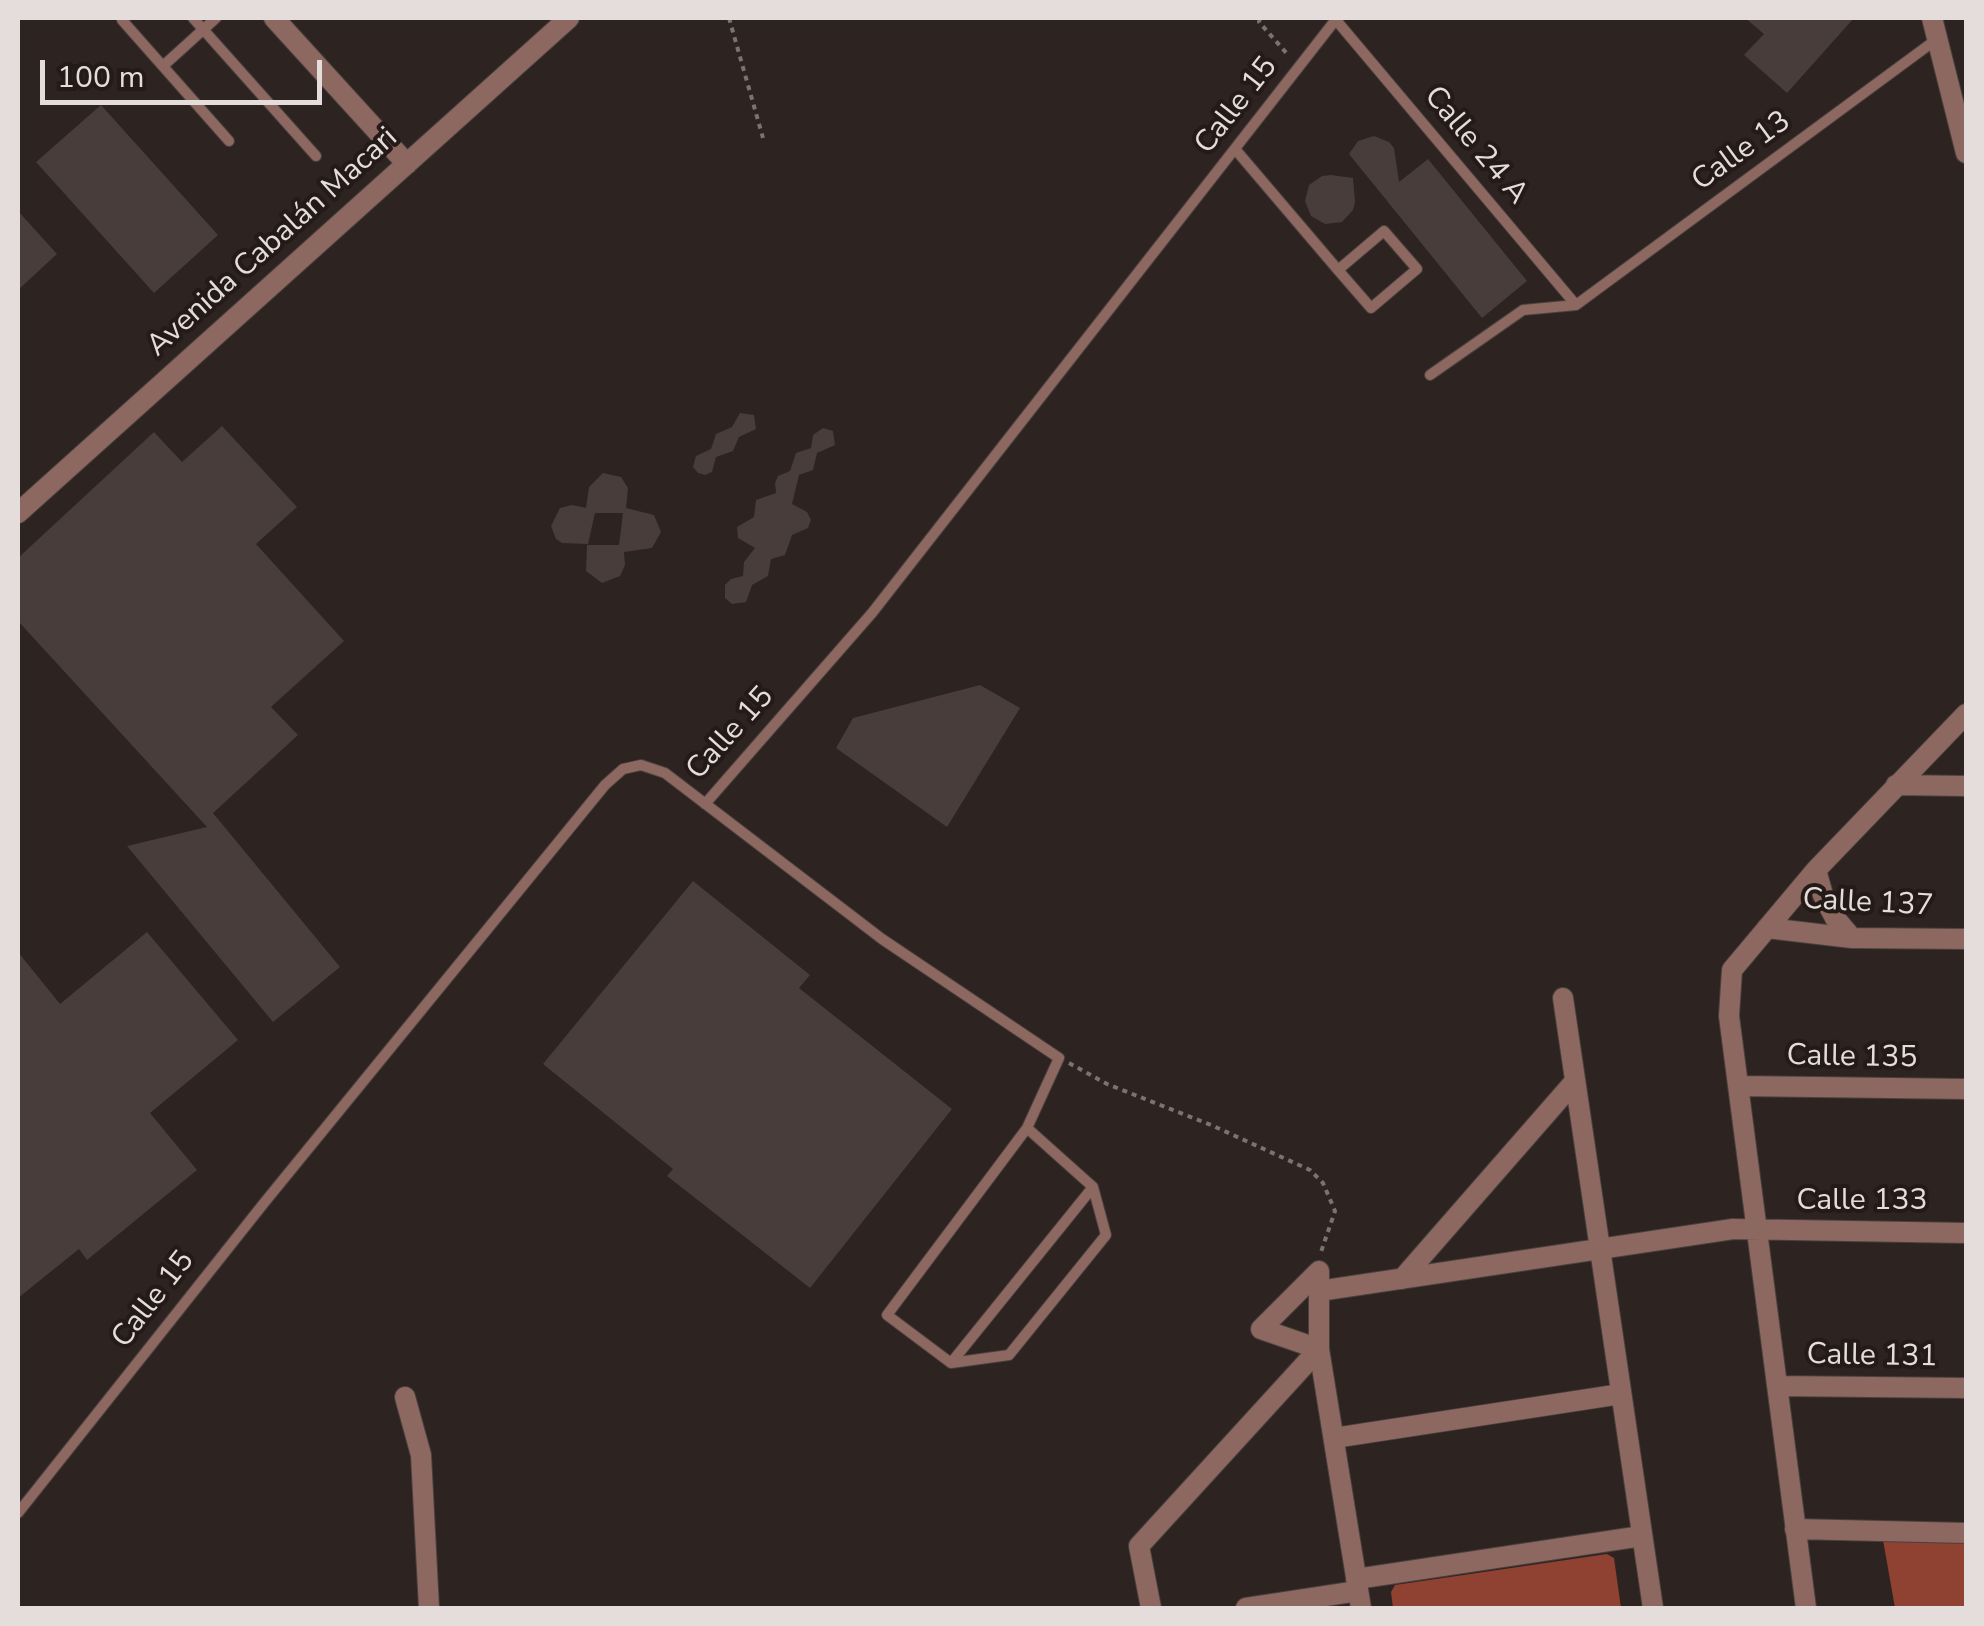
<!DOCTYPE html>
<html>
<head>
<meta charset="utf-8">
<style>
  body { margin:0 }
  #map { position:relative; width:1984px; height:1626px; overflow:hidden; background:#2d2321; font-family:"Nunito Sans",sans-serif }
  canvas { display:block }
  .frame { position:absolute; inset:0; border:20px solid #e5dddc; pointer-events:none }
  .scale { position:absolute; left:40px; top:60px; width:282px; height:45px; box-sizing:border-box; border:5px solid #e5dddc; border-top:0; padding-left:12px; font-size:30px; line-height:35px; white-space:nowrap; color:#e5dddc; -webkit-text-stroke:8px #241a17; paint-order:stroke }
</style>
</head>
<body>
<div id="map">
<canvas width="1984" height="1626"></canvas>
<div class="frame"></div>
<div class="scale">100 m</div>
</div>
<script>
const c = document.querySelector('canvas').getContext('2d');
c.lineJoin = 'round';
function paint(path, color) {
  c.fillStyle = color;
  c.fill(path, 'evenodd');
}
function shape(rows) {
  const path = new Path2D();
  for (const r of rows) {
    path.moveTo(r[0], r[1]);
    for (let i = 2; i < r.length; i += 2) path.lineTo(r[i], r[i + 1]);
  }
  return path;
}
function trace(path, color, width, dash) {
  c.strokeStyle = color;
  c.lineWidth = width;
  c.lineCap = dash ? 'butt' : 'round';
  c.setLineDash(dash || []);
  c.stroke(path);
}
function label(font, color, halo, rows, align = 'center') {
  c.font = font + ' "Nunito Sans",sans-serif';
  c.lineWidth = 8;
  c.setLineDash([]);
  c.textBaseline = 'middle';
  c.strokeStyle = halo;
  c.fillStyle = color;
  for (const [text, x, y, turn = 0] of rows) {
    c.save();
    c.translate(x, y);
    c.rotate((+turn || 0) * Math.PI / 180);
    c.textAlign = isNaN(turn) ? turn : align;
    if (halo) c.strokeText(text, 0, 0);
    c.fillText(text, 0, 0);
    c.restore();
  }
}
const forest = shape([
  [1883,1540,1966,1541,1966,1608,1895,1608],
  [1607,1554,1614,1558,1621,1608,1393,1608,1391,1592,1395,1585]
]);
const building = shape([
  [1745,18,1854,18,1787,93,1744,55,1764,34],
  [101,105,218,235,154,293,36,162],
  [1374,136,1389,142,1394,148,1399,182,1428,159,1527,281,1482,318,1349,154,1358,141],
  [1331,175,1353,178,1355,202,1353,210,1342,222,1325,224,1311,216,1305,201,1309,185,1322,176],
  [18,211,57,254,18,290],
  [740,413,754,415,756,429,739,437,733,451,716,457,712,472,705,475,698,473,693,467,696,456,711,449,716,434,732,427],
  [222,426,297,507,256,544,344,641,271,707,298,735,213,813,340,967,273,1022,127,846,207,827,18,621,18,558,154,432,182,462],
  [823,428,833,431,835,445,817,453,813,470,799,475,792,504,807,512,811,520,808,528,792,535,785,555,771,559,768,576,752,585,746,602,732,604,725,598,725,585,731,579,743,576,744,562,755,548,738,538,737,527,754,517,756,500,776,493,775,483,778,476,790,471,796,453,811,448,813,435],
  [603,473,621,477,628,488,626,508,654,515,661,532,652,548,624,552,625,565,620,576,602,583,586,571,587,545,619,545,623,513,595,513,588,544,562,543,556,539,551,526,560,508,572,505,586,508,589,487],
  [980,685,1020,708,947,827,836,748,853,718],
  [693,881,810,975,799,988,952,1109,810,1288,667,1176,673,1169,543,1064],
  [147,932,238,1040,150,1113,197,1170,87,1260,79,1249,18,1298,18,952,60,1004]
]);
const path = shape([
  [729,18,763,138],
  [1260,18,1259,22,1289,56],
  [1069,1063,1107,1084,1211,1125,1310,1170,1323,1183,1335,1211,1321,1252]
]);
const lane = shape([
  [125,18,122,20,229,141],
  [193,18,316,156],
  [1336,20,1576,305],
  [163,66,216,18],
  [1235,149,1338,270,1371,308,1417,269,1384,231,1338,270],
  [1576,305,1937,39],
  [1430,375,1523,310,1576,305],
  [705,804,872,613,1337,18],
  [951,1363,1093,1187],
  [18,1513,264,1203,605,785,623,769,641,765,665,773,882,939,1059,1058,1027,1128,887,1315,951,1363,1009,1355,1106,1235,1093,1187,1027,1128]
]);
const street = shape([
  [274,18,407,164],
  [1932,18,1966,153],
  [18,513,569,18],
  [1896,785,1966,786],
  [1816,870,1823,895,1835,918,1852,938],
  [1767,928,1852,938,1966,939],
  [1563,998,1653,1608],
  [1738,1086,1966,1089],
  [1319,1271,1319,1349,1361,1608],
  [1402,1279,1575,1081],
  [1319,1291,1733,1229,1966,1233],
  [1319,1349,1261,1329,1319,1271],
  [1777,1386,1966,1388],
  [405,1397,421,1455,429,1608],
  [1334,1438,1621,1394],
  [1795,1529,1966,1533],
  [1356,1579,1642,1536],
  [1151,1608,1139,1546,1319,1349],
  [1246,1608,1358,1591],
  [1806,1608,1729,1016,1732,970,1816,870,1966,714]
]);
const streetNames = [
  ["Calle 15",1237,106,-52],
  ["Calle 24 A",1475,146,50],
  ["Calle 13",1742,152,-36],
  ["Avenida Cabalán Macari",273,243,-42],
  ["Calle 15",731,734,-48],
  ["Calle 137",1868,904,3],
  ["Calle 135",1852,1058,1],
  ["Calle 133",1862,1202],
  ["Calle 15",154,1300,-52],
  ["Calle 131",1872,1357,1]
];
paint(forest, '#8f4132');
paint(building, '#483d3a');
trace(lane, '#4a413f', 12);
trace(street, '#4a413f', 22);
trace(path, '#7c7371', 4, [5, 5]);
trace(lane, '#8d6860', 10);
trace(street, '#8d6860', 20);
label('30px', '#e5dddc', '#241a17', streetNames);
</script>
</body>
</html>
